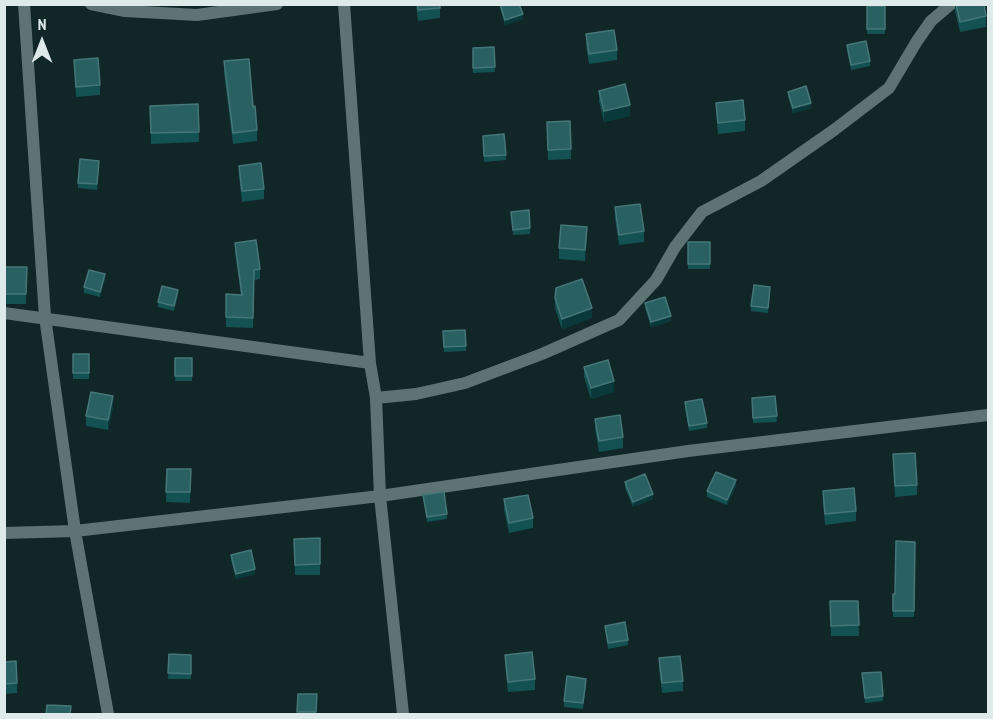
<!DOCTYPE html>
<html>
<head>
<meta charset="utf-8">
<style>
  body { margin:0 }
  #map { position:relative; width:993px; height:719px; overflow:hidden; background:#112626; font-family:"PT Sans Narrow",sans-serif }
  canvas { display:block }
  .frame { position:absolute; inset:0; border:6px solid #deeaea; pointer-events:none }
  .north { position:absolute; left:12px; top:12px; width:60px; height:60px; -webkit-text-stroke:4px #112626; paint-order:stroke; rotate:0deg; font-size:16px; font-weight:700; line-height:24px; text-align:center; color:#deeaea }
  .north::after { content:''; display:block; margin:auto; width:21px; height:27px; background:#deeaea; clip-path:polygon(50% 0,100% 100%,50% 72%,0 100%) }
</style>
</head>
<body>
<div id="map">
<canvas width="993" height="719"></canvas>
<div class="frame"></div>
<div class="north">N</div>
</div>
<script>
const c = document.querySelector('canvas').getContext('2d');
c.lineJoin = 'round';
function shape(rows) {
  const path = new Path2D();
  for (const r of rows) {
    path.moveTo(r[0], r[1]);
    for (let i = 2; i < r.length; i += 2) path.lineTo(r[i], r[i + 1]);
  }
  return path;
}
function trace(path, color, width, dash) {
  c.strokeStyle = color;
  c.lineWidth = width;
  c.lineCap = dash ? 'butt' : 'round';
  c.setLineDash(dash || []);
  c.stroke(path);
}
function paint(path, color) {
  c.fillStyle = color;
  c.fill(path, 'evenodd');
}
const minor = shape([
  [24,4,45,317,75,531,108,714],
  [91,4,125,11,197,15,277,4],
  [344,4,370,363,376,398,380,496,403,714],
  [4,313,370,363],
  [376,398,416,394,465,383,542,354,619,320,656,280,675,247,702,212,761,181,834,130,889,88,917,41,931,21,951,4],
  [4,533,75,531,380,496,688,451,988,415]
]);
const wall = shape([
  [416,4,440,4,440,18,418,21],
  [499,4,519,4,523,19,505,25],
  [955,4,984,4,986,16,986,27,960,32,955,11],
  [867,6,885,6,885,34,867,34],
  [586,34,617,50,617,60,589,64,586,45],
  [847,45,870,61,870,66,851,70,847,50],
  [494,47,495,72,473,73,473,48],
  [74,60,100,85,100,95,76,97],
  [224,61,253,107,257,130,257,141,233,144,224,72],
  [599,91,630,116,604,122,599,101],
  [788,92,811,108,793,113,788,97],
  [716,103,745,120,745,131,718,134,716,113],
  [198,104,199,142,151,144,150,106],
  [547,122,571,149,571,159,548,160],
  [483,141,506,155,506,160,484,162],
  [99,166,97,190,78,188,78,183],
  [239,166,264,189,264,199,242,202,239,176],
  [615,207,644,231,644,242,619,245,615,218],
  [511,212,530,228,530,234,513,235],
  [587,237,585,261,559,259,559,248],
  [688,242,710,242,710,269,688,269],
  [235,243,260,269,260,279,254,280,253,328,226,327,226,294,241,295,235,253],
  [4,267,27,267,26,304,4,304],
  [105,279,100,297,84,293,84,287],
  [770,292,768,313,751,311,751,306],
  [178,295,174,311,158,307,158,302],
  [555,298,592,318,562,329,555,308],
  [645,303,671,321,651,327,645,308],
  [443,331,466,346,466,351,444,352],
  [73,354,89,354,89,379,73,379],
  [175,358,192,358,192,381,175,381],
  [584,367,614,392,591,399,584,377],
  [775,396,777,422,753,423,752,398],
  [685,402,707,423,707,428,689,431,685,408],
  [113,407,108,430,86,426,86,416],
  [595,419,623,437,623,448,599,452,595,429],
  [893,454,917,485,917,495,895,497],
  [167,469,191,469,190,503,166,502],
  [625,482,653,499,633,507,625,488],
  [736,486,727,505,707,497,707,491],
  [823,491,856,511,856,521,825,525,823,502],
  [423,495,447,514,447,519,427,522],
  [504,499,533,518,533,528,509,533,504,510],
  [320,538,320,575,295,575,294,539],
  [915,542,914,617,893,617,893,594,895,594],
  [231,555,255,574,236,579,231,560],
  [830,601,858,601,859,636,831,636],
  [605,626,628,640,628,645,608,649],
  [169,654,191,655,191,679,168,679],
  [505,655,535,679,535,690,508,692,505,666],
  [659,658,683,681,683,691,662,693,659,668],
  [4,662,17,683,17,693,4,694],
  [862,673,883,696,883,701,865,703],
  [586,684,583,709,564,707,564,701],
  [298,694,317,694,316,714,297,714]
]);
const shadedWall = shape([
  [523,14,523,19,505,25,505,20],
  [811,103,811,108,793,113,793,108],
  [630,105,630,116,604,122,604,111],
  [587,227,587,237,585,261,585,250],
  [105,274,105,279,100,297,100,292],
  [178,290,178,295,174,311,174,306],
  [592,308,592,318,562,329,562,319],
  [671,316,671,321,651,327,651,322],
  [614,381,614,392,591,399,591,388],
  [113,396,113,407,108,430,108,420],
  [736,480,736,486,727,505,727,500],
  [653,494,653,499,633,507,633,502],
  [255,569,255,574,236,579,236,574]
]);
const building = shape([
  [417,4,440,4,440,8,418,10,417,4],
  [500,4,519,4,523,14,505,20,500,4],
  [956,4,984,4,986,16,960,22,956,4],
  [867,6,885,6,885,29,867,29,867,6],
  [614,30,617,50,589,54,586,34,614,30],
  [866,41,870,61,851,65,847,45,866,41],
  [494,47,495,67,473,68,473,48,494,47],
  [98,58,100,85,76,87,74,60,98,58],
  [249,59,253,107,255,106,257,130,233,133,224,61,249,59],
  [625,84,630,105,604,111,599,91,625,84],
  [806,86,811,103,793,108,788,92,806,86],
  [743,100,745,120,718,123,716,103,743,100],
  [198,104,199,132,151,133,150,106,198,104],
  [570,121,571,149,548,150,547,122,570,121],
  [504,134,506,155,484,156,483,136,504,134],
  [80,159,99,161,97,184,78,183,80,159],
  [261,163,264,189,242,191,239,166,261,163],
  [640,204,644,231,619,235,615,207,640,204],
  [529,210,530,228,513,230,511,212,529,210],
  [561,225,587,227,585,250,559,248,561,225],
  [256,240,260,269,254,270,253,318,226,317,226,294,242,295,235,243,256,240],
  [688,242,710,242,710,264,688,264,688,242],
  [4,267,27,267,26,294,4,294,4,267],
  [89,270,105,274,100,292,84,287,89,270],
  [582,279,592,308,562,319,555,298,556,288,582,279],
  [754,285,770,287,768,308,751,306,754,285],
  [162,286,178,290,174,306,158,302,162,286],
  [665,297,671,316,651,322,645,303,665,297],
  [465,330,466,346,444,347,443,331,465,330],
  [73,354,89,354,89,373,73,373,73,354],
  [175,358,192,358,192,376,175,376,175,358],
  [608,360,614,381,591,388,584,367,608,360],
  [91,392,113,396,108,420,86,416,91,392],
  [775,396,777,416,753,418,752,398,775,396],
  [702,399,707,423,689,426,685,402,702,399],
  [620,415,623,437,599,441,595,419,620,415],
  [915,453,917,485,895,486,893,454,915,453],
  [167,469,191,469,190,492,166,492,167,469],
  [716,472,736,480,727,500,707,491,716,472],
  [645,474,653,494,633,502,625,482,645,474],
  [854,488,856,511,825,514,823,491,854,488],
  [444,492,447,514,427,517,423,495,444,492],
  [528,495,533,518,509,523,504,499,528,495],
  [320,538,320,564,295,565,294,539,320,538],
  [896,541,915,542,914,611,893,611,893,594,895,594,896,541],
  [251,550,255,569,236,574,231,555,251,550],
  [830,601,858,601,859,625,831,626,830,601],
  [625,622,628,640,608,643,605,626,625,622],
  [532,652,535,679,508,682,505,655,532,652],
  [169,654,191,655,191,674,168,673,169,654],
  [680,656,683,681,662,683,659,658,680,656],
  [16,661,17,683,4,684,4,662,16,661],
  [881,672,883,696,865,698,862,673,881,672],
  [567,676,586,679,583,703,564,701,567,676],
  [298,694,317,694,316,712,297,712,298,694],
  [47,705,71,706,70,714,46,714,47,705]
]);
trace(minor, '#5e7474', 12);
paint(wall, '#135152');
paint(shadedWall, '#09393a');
paint(building, '#296163');
trace(building, '#457678', 1.5);
</script>
</body>
</html>
